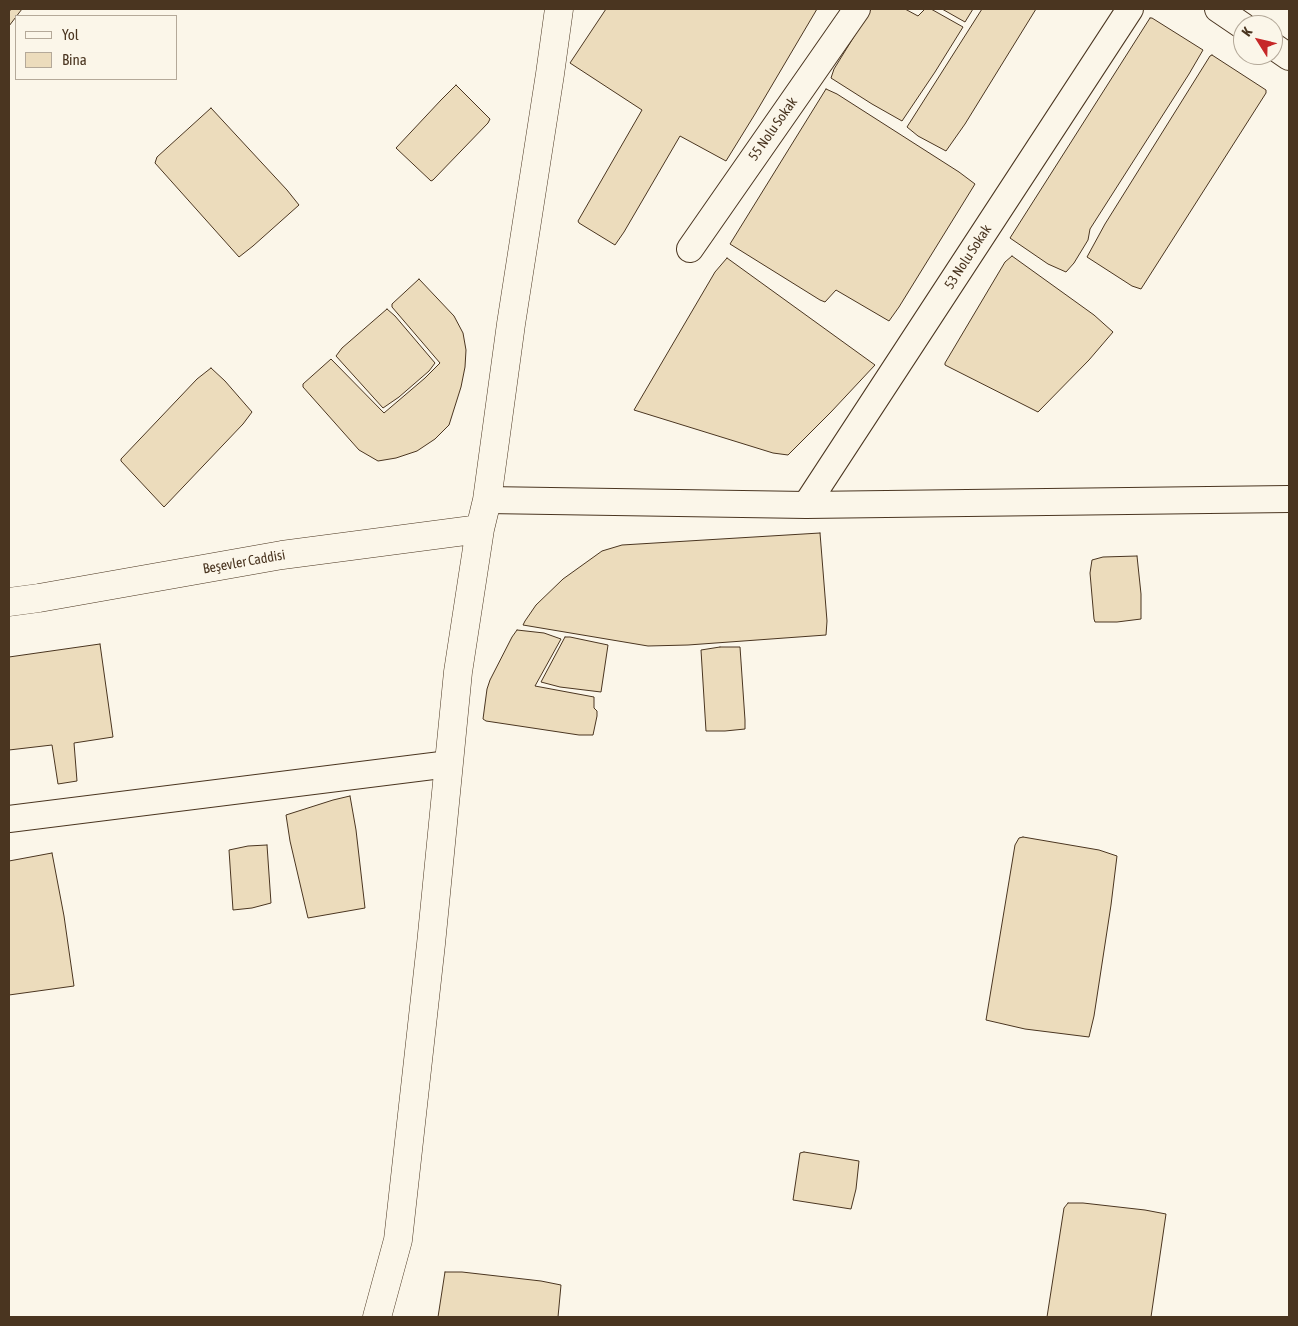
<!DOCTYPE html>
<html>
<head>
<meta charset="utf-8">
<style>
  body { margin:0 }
  #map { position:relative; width:1298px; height:1326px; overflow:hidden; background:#fbf6e9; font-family:"Asap Condensed",sans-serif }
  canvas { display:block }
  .frame { position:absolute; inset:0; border:10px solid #4a3520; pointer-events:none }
  .legend { position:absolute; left:15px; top:15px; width:162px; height:65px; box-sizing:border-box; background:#fbf6e9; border:1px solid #b4a999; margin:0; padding:6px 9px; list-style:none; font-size:15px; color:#4a3520 }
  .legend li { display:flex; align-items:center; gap:10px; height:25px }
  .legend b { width:25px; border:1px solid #b4a999 }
  .north { position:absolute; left:1233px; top:15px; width:50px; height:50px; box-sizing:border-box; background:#fbf6e9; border:1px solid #b4a999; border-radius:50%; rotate:306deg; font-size:14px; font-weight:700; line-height:20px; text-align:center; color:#4a3520 }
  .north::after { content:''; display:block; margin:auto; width:18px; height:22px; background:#c62828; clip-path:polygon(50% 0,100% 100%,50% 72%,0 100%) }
</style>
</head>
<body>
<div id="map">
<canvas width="1298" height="1326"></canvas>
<div class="frame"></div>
<ul class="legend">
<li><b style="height:6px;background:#fbf6e9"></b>Yol</li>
<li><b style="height:14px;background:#ecdcbc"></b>Bina</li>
</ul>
<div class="north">K</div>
</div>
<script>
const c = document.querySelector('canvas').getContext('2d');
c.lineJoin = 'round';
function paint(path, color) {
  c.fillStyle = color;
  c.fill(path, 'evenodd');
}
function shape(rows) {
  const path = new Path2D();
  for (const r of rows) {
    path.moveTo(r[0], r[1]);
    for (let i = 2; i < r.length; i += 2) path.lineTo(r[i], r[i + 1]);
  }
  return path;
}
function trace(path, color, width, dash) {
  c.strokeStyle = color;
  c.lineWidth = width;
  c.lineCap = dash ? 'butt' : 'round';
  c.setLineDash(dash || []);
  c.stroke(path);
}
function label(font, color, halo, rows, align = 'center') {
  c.font = font + ' "Asap Condensed",sans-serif';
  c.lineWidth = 4;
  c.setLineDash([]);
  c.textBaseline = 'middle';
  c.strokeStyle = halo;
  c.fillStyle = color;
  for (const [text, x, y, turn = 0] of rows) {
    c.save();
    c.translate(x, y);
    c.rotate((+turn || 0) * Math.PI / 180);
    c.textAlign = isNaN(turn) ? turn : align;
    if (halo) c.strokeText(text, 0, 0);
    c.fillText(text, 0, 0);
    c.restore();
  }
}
const building = shape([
  [11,9,22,9,9,26,9,12,11,9],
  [606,9,817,9,755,114,726,161,680,136,624,232,615,245,579,223,578,221,642,110,570,63,606,9],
  [871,9,905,9,918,16,925,9,931,9,963,27,935,72,902,121,872,104,831,78,834,69,871,9],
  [942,9,973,9,965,22,942,9],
  [982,9,1036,9,965,124,946,151,918,136,907,127,982,9],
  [1150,18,1152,18,1203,50,1189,74,1090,229,1088,240,1074,263,1066,272,1048,264,1010,238,1150,18],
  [1212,55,1266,90,1266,93,1141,289,1132,286,1087,257,1105,224,1210,56,1212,55],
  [456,85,490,119,488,123,433,180,431,181,396,148,441,100,456,85],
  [826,89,837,94,959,172,975,184,899,307,889,321,836,290,825,302,820,300,730,244,826,89],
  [211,108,287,190,299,205,253,246,239,257,155,163,157,157,211,108],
  [1012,256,1094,315,1113,332,1089,360,1038,412,945,365,945,363,1005,262,1012,256],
  [727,258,875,365,831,412,788,455,773,453,634,410,715,272,727,258],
  [419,279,454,316,463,333,466,350,465,367,461,387,449,425,435,439,417,451,396,458,378,461,359,450,303,387,303,384,331,359,384,413,425,378,440,363,392,307,392,304,419,279],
  [387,309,395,316,435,363,429,371,399,397,383,408,336,356,342,348,387,309],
  [211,368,225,381,252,412,243,424,164,507,121,461,121,459,197,379,211,368],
  [820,533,827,621,826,635,688,645,648,646,523,625,525,621,536,605,563,579,602,551,622,545,820,533],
  [1137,556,1141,594,1141,619,1117,622,1095,622,1094,619,1090,573,1092,560,1103,557,1137,556],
  [517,630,544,633,561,639,535,686,594,697,594,708,597,711,597,716,593,735,579,735,486,721,483,719,487,689,490,680,512,637,517,630],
  [565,637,570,637,608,645,601,692,560,687,541,682,565,637],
  [100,644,113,737,74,743,77,781,58,784,52,745,9,750,9,657,100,644],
  [720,647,740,647,745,720,745,729,725,731,706,731,701,650,720,647],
  [350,796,356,830,365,908,308,918,290,841,286,815,333,800,350,796],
  [1023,837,1099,850,1117,856,1111,905,1094,1016,1089,1037,1025,1029,986,1020,1015,845,1019,838,1023,837],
  [267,845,271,903,252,908,233,910,229,850,248,846,267,845],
  [52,853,64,916,74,986,9,995,9,861,52,853],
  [804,1152,859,1161,856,1189,851,1209,793,1200,800,1153,804,1152],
  [1068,1203,1083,1203,1145,1210,1166,1214,1151,1317,1047,1317,1064,1208,1068,1203],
  [445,1272,462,1272,541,1281,561,1285,558,1317,438,1317,445,1272]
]);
const street = shape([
  [1218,9,1243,26],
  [1273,46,1289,57],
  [690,249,857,9],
  [487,500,806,505,1289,499],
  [806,505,1130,9],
  [9,819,449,764]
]);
const secondary = shape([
  [9,602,39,598,282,555,480,529],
  [377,1317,398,1240,431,944,458,672,480,529,487,500,511,324,550,74,559,9]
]);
const streetNames = [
  ["55 Nolu Sokak",773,129,-55],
  ["53 Nolu Sokak",968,257,-57],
  ["Beşevler Caddisi",244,562,-10]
];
paint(building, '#ecdcbc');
trace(building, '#4a3520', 1);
trace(street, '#4a3520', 28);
trace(secondary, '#4a3520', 29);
trace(street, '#fbf6e9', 26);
trace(secondary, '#fbf6e9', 28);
label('14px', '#4a3520', '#fbf6e9', streetNames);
</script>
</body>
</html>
